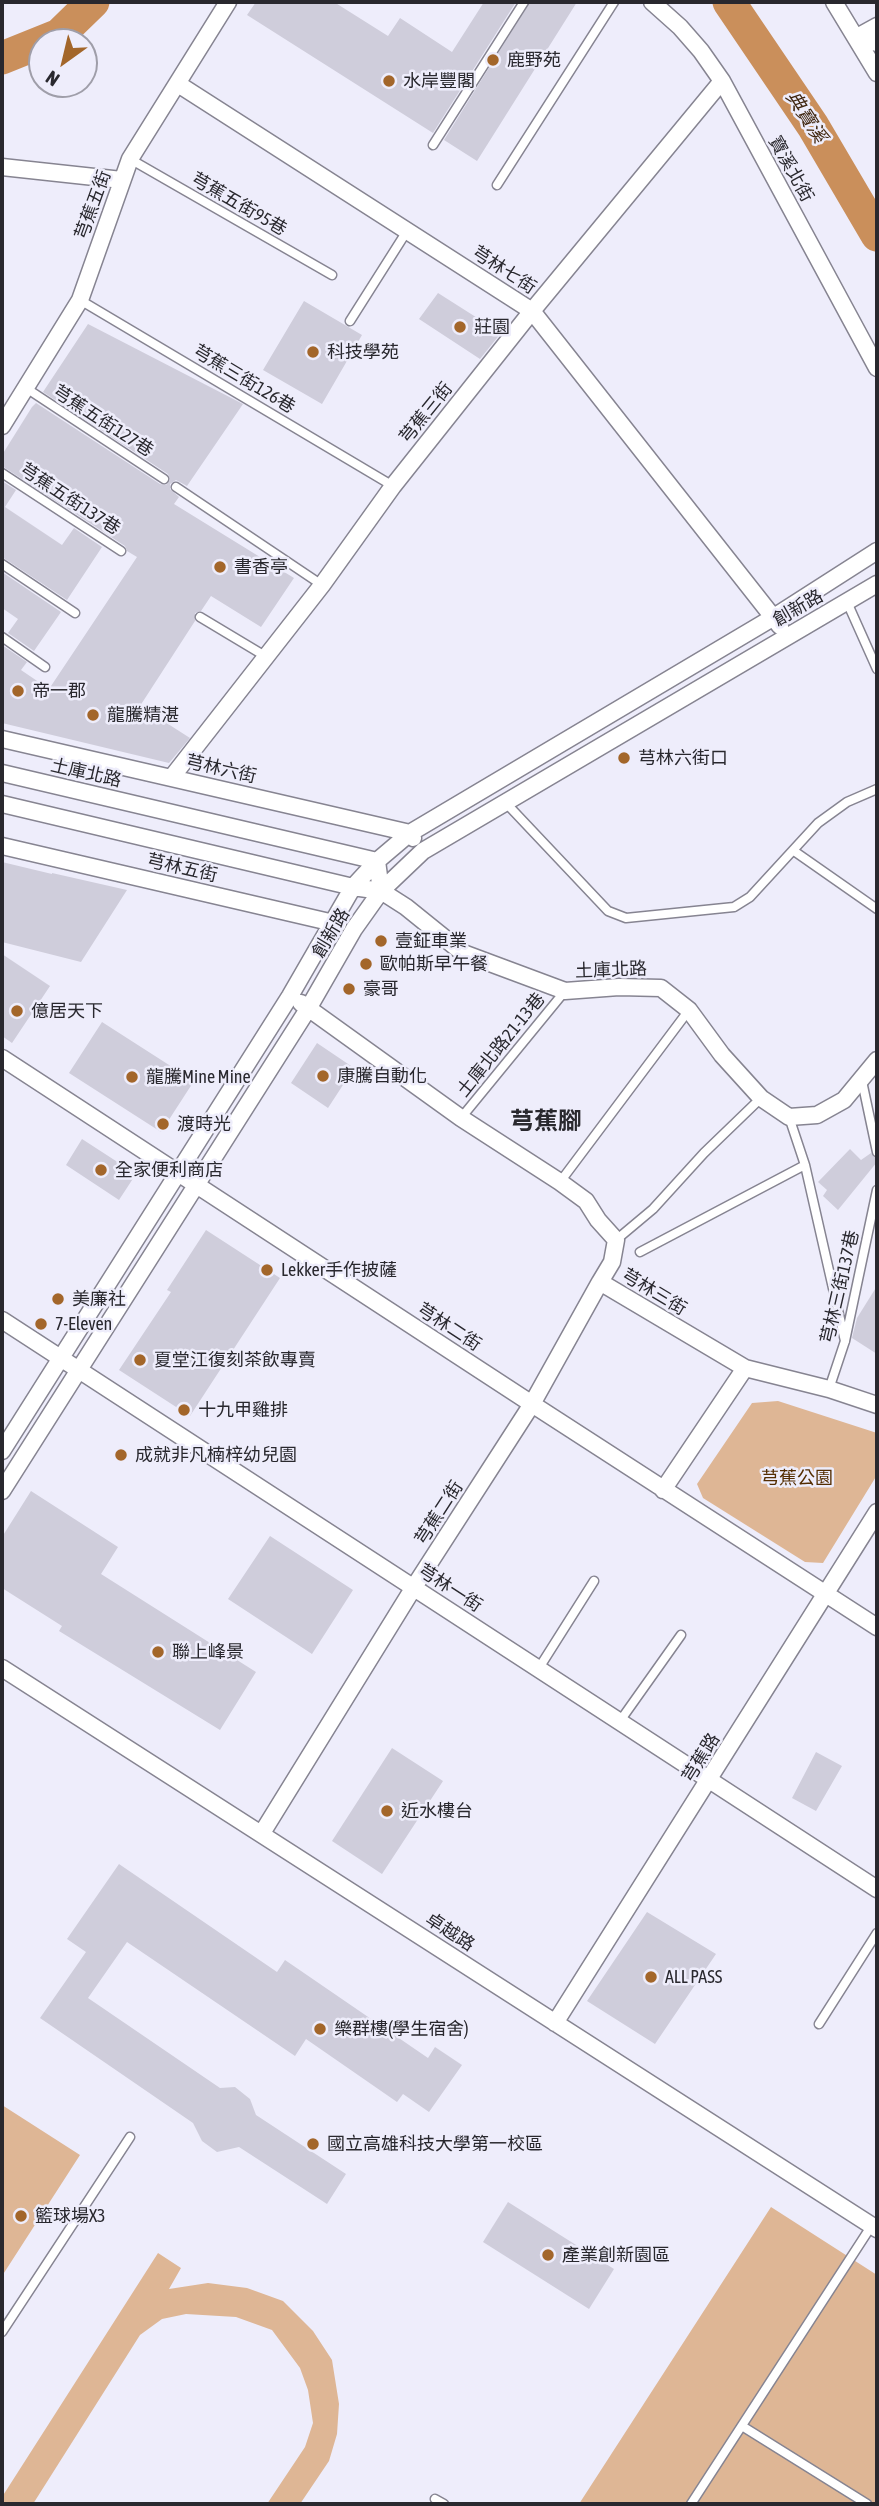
<!DOCTYPE html>
<html>
<head>
<meta charset="utf-8">
<style>
  body { margin:0 }
  #map { position:relative; width:879px; height:2506px; overflow:hidden; background:#eeedfb; font-family:"Asap Condensed",sans-serif }
  canvas { display:block }
  .frame { position:absolute; inset:0; border:4px solid #29282e; pointer-events:none }
  .north { position:absolute; left:28px; top:28px; width:70px; height:70px; box-sizing:border-box; background:#eeedfb; border:2px solid #9f9ea9; border-radius:50%; rotate:214deg; font-size:19px; font-weight:700; line-height:28px; text-align:center; color:#29282e }
  .north::after { content:''; display:block; margin:auto; width:24px; height:32px; background:#a3662a; clip-path:polygon(50% 0,100% 100%,50% 72%,0 100%) }
</style>
</head>
<body>
<div id="map">
<canvas width="879" height="2506"></canvas>
<div class="frame"></div>
<div class="north">N</div>
</div>
<script>
const c = document.querySelector('canvas').getContext('2d');
c.lineJoin = 'round';
function paint(path, color) {
  c.fillStyle = color;
  c.fill(path, 'evenodd');
}
function shape(rows) {
  const path = new Path2D();
  for (const r of rows) {
    path.moveTo(r[0], r[1]);
    for (let i = 2; i < r.length; i += 2) path.lineTo(r[i], r[i + 1]);
  }
  return path;
}
function trace(path, color, width, dash) {
  c.strokeStyle = color;
  c.lineWidth = width;
  c.lineCap = dash ? 'butt' : 'round';
  c.setLineDash(dash || []);
  c.stroke(path);
}
function label(font, color, halo, rows, align = 'center') {
  c.font = font + ' "Asap Condensed","Noto Sans TC",sans-serif';
  c.lineWidth = 5;
  c.setLineDash([]);
  c.textBaseline = 'middle';
  c.strokeStyle = halo;
  c.fillStyle = color;
  for (const [text, x, y, turn = 0] of rows) {
    c.save();
    c.translate(x, y);
    c.rotate((+turn || 0) * Math.PI / 180);
    c.textAlign = isNaN(turn) ? turn : align;
    if (halo) c.strokeText(text, 0, 0);
    c.fillText(text, 0, 0);
    c.restore();
  }
}
const green = shape([
  [778,1401,877,1433,877,1475,823,1563,805,1562,703,1498,697,1484,752,1403],
  [2,2105,80,2155,2,2276],
  [771,2207,877,2275,877,2504,579,2504],
  [158,2253,181,2268,169,2289,208,2283,247,2288,283,2301,313,2331,332,2360,339,2404,337,2434,329,2461,300,2504,267,2504,305,2447,313,2423,308,2390,300,2368,272,2330,236,2317,186,2314,162,2319,140,2335,33,2504,2,2504,2,2497]
]);
const river = shape([
  [729,2,813,126,877,235],
  [2,58,59,35,93,2]
]);
const building = shape([
  [256,2,334,2,388,36,400,18,452,52,484,2,516,2,433,133,247,15],
  [530,2,577,2,477,161,444,140],
  [438,293,501,333,480,359,419,319],
  [304,301,362,335,322,404,263,370],
  [88,324,243,404,187,486,176,480,170,484,170,489,179,497,174,504,294,578,261,627,211,596,201,611,195,613,195,621,140,706,190,738,169,763,2,723,2,645,27,662,21,670,49,689,137,557,127,551,125,546,2,466,2,455,32,407,36,403,160,484,166,485,170,480,168,474,43,392],
  [2,481,16,490,5,507,62,545,74,528,102,547,67,600,2,557],
  [2,572,61,612,34,651,8,633,18,619,2,608],
  [2,862,52,874,52,873,127,890,81,962,2,942],
  [2,954,50,986,12,1043,2,1036],
  [102,1022,194,1081,161,1132,69,1073],
  [317,1043,354,1068,328,1108,291,1083],
  [82,1139,136,1174,119,1200,66,1165],
  [850,1149,861,1160,871,1153,877,1158,877,1162,838,1210,823,1196,827,1190,818,1182],
  [206,1230,280,1278,190,1416,119,1370,171,1292,167,1290],
  [877,1286,877,1354,852,1338,857,1318],
  [31,1491,118,1547,101,1574,256,1672,220,1730,59,1631,62,1626,2,1588,2,1537],
  [270,1536,353,1590,312,1654,228,1599],
  [392,1748,443,1781,382,1874,332,1841],
  [816,1752,842,1766,816,1811,792,1798],
  [119,1864,277,1972,285,1960,428,2058,435,2047,462,2065,429,2112,403,2094,397,2102,306,2039,295,2056,127,1942,88,1998,220,2088,235,2087,250,2099,256,2115,346,2174,327,2204,239,2147,217,2152,202,2141,193,2123,40,2018,86,1952,67,1939],
  [647,1912,716,1954,655,2044,587,2001],
  [508,2202,614,2269,589,2309,483,2242]
]);
const lane = shape([
  [433,145,524,2],
  [130,159,332,275],
  [497,185,614,2],
  [80,300,393,486],
  [350,321,407,231],
  [26,388,164,479],
  [2,473,121,551],
  [176,487,322,585],
  [2,564,75,613],
  [847,602,877,669],
  [200,617,265,656],
  [2,637,45,667],
  [505,802,608,911,626,918,734,907,750,897,818,823,847,802,877,789],
  [794,851,877,909],
  [862,1081,877,1152],
  [789,1117,805,1165,845,1341],
  [461,1118,565,991],
  [560,1182,689,1010],
  [616,1240,653,1209,704,1153,761,1098],
  [640,1252,805,1165],
  [829,1389,845,1341,877,1190],
  [539,1668,594,1581],
  [620,1721,681,1635],
  [819,2024,877,1933],
  [2,2332,130,2137],
  [742,2426,867,2504],
  [435,2499,444,2504],
  [691,2504,872,2225]
]);
const street = shape([
  [652,2,680,27,701,51,722,81,877,368],
  [834,2,877,73],
  [857,37,877,26],
  [857,37,877,43],
  [178,84,532,311,780,626],
  [2,167,122,180],
  [2,426,80,300,130,159,228,2],
  [2,739,410,833,413,838],
  [2,773,377,861,381,891],
  [172,777,322,585,393,486,532,311,722,81],
  [2,804,353,887,381,891,406,907,463,953,565,991,619,987,661,988,689,1010,722,1055,761,1098,789,1117,817,1115,844,1100,877,1060],
  [2,846,338,924],
  [301,1003,461,1118,560,1182,586,1201,598,1220,616,1240,612,1262,600,1282,745,1368,829,1389,877,1405],
  [2,1058,532,1404,877,1627],
  [2,1320,877,1889],
  [2,1451,290,996,353,887,377,861,410,833,774,617,877,551],
  [663,1490,745,1368],
  [2,1491,308,1009,354,929,381,891,423,851,877,584],
  [2,1668,877,2229],
  [262,1833,414,1587,532,1404,600,1282],
  [555,2023,877,1512]
]);
const markers = [
  [493,60,7,"#a3662a"],
  [389,81,7,"#a3662a"],
  [460,327,7,"#a3662a"],
  [313,352,7,"#a3662a"],
  [220,567,7,"#a3662a"],
  [18,691,7,"#a3662a"],
  [93,715,7,"#a3662a"],
  [624,758,7,"#a3662a"],
  [381,941,7,"#a3662a"],
  [366,964,7,"#a3662a"],
  [349,989,7,"#a3662a"],
  [17,1011,7,"#a3662a"],
  [323,1076,7,"#a3662a"],
  [132,1077,7,"#a3662a"],
  [163,1124,7,"#a3662a"],
  [101,1170,7,"#a3662a"],
  [267,1270,7,"#a3662a"],
  [58,1299,7,"#a3662a"],
  [41,1324,7,"#a3662a"],
  [140,1360,7,"#a3662a"],
  [184,1410,7,"#a3662a"],
  [121,1455,7,"#a3662a"],
  [158,1652,7,"#a3662a"],
  [387,1811,7,"#a3662a"],
  [651,1977,7,"#a3662a"],
  [320,2029,7,"#a3662a"],
  [313,2144,7,"#a3662a"],
  [21,2216,7,"#a3662a"],
  [548,2255,7,"#a3662a"]
];
const poiNames = [
  ["鹿野苑",507,60],
  ["水岸豐閣",403,81],
  ["莊園",474,327],
  ["科技學苑",327,352],
  ["書香亭",234,567],
  ["帝一郡",32,691],
  ["龍騰精湛",107,715],
  ["芎林六街口",638,758],
  ["壹鉦車業",395,941],
  ["歐帕斯早午餐",380,964],
  ["豪哥",363,989],
  ["億居天下",31,1011],
  ["康騰自動化",337,1076],
  ["龍騰Mine Mine",146,1077],
  ["渡時光",177,1124],
  ["全家便利商店",115,1170],
  ["Lekker手作披薩",281,1270],
  ["美廉社",72,1299],
  ["7-Eleven",55,1324],
  ["夏堂江復刻茶飲專賣",154,1360],
  ["十九甲雞排",198,1410],
  ["成就非凡楠梓幼兒園",135,1455],
  ["聯上峰景",172,1652],
  ["近水樓台",401,1811],
  ["ALL PASS",665,1977],
  ["樂群樓(學生宿舍)",334,2029],
  ["國立高雄科技大學第一校區",327,2144],
  ["籃球場X3",35,2216],
  ["產業創新園區",562,2255]
];
const streetNames = [
  ["寶溪北街",791,169,61],
  ["芎蕉五街95巷",239,204,30],
  ["芎蕉五街",93,205,-70],
  ["芎林七街",504,270,33],
  ["芎蕉三街126巷",244,379,31],
  ["芎蕉三街",426,413,-51],
  ["芎蕉五街127巷",103,421,33],
  ["芎蕉五街137巷",70,499,33],
  ["創新路",798,608,-30],
  ["芎林六街",221,769,13],
  ["土庫北路",86,773,13],
  ["芎林五街",182,868,13],
  ["創新路",331,933,-59],
  ["土庫北路",611,970,-2],
  ["土庫北路21-13巷",501,1045,-51],
  ["芎林三街137巷",840,1287,-77],
  ["芎林三街",654,1292,31],
  ["芎林二街",449,1327,33],
  ["芎蕉二街",439,1513,-57],
  ["芎林一街",450,1588,33],
  ["芎蕉路",701,1758,-58],
  ["卓越路",450,1932,33]
];
const parkNames = [
  ["芎蕉公園",797,1478]
];
const waterNames = [
  ["典寶溪",806,117,57]
];
const districtNames = [
  ["芎蕉腳",546,1121]
];
paint(green, '#deb695');
trace(river, '#ca8f5b', 33);
paint(building, '#cfcddb');
trace(lane, '#868491', 11);
trace(street, '#868491', 19);
trace(lane, '#fff', 8);
trace(street, '#fff', 16);
for (const [x, y, r, color] of markers) {
  const dot = new Path2D();
  dot.arc(x, y, r, 0, 2 * Math.PI);
  c.fillStyle = color;
  c.fill(dot);
  trace(dot, '#eeedfb', 2.5);
}
label('18px', '#29282e', '#eeedfb', poiNames, 'left');
label('18px', '#29282e', '#eeedfb', streetNames);
label('18px', '#542d01', '#eeedfb', parkNames);
label('italic 19px', '#3f260f', '#eeedfb', waterNames);
label('bold 24px', '#29282e', '#eeedfb', districtNames);
</script>
</body>
</html>
